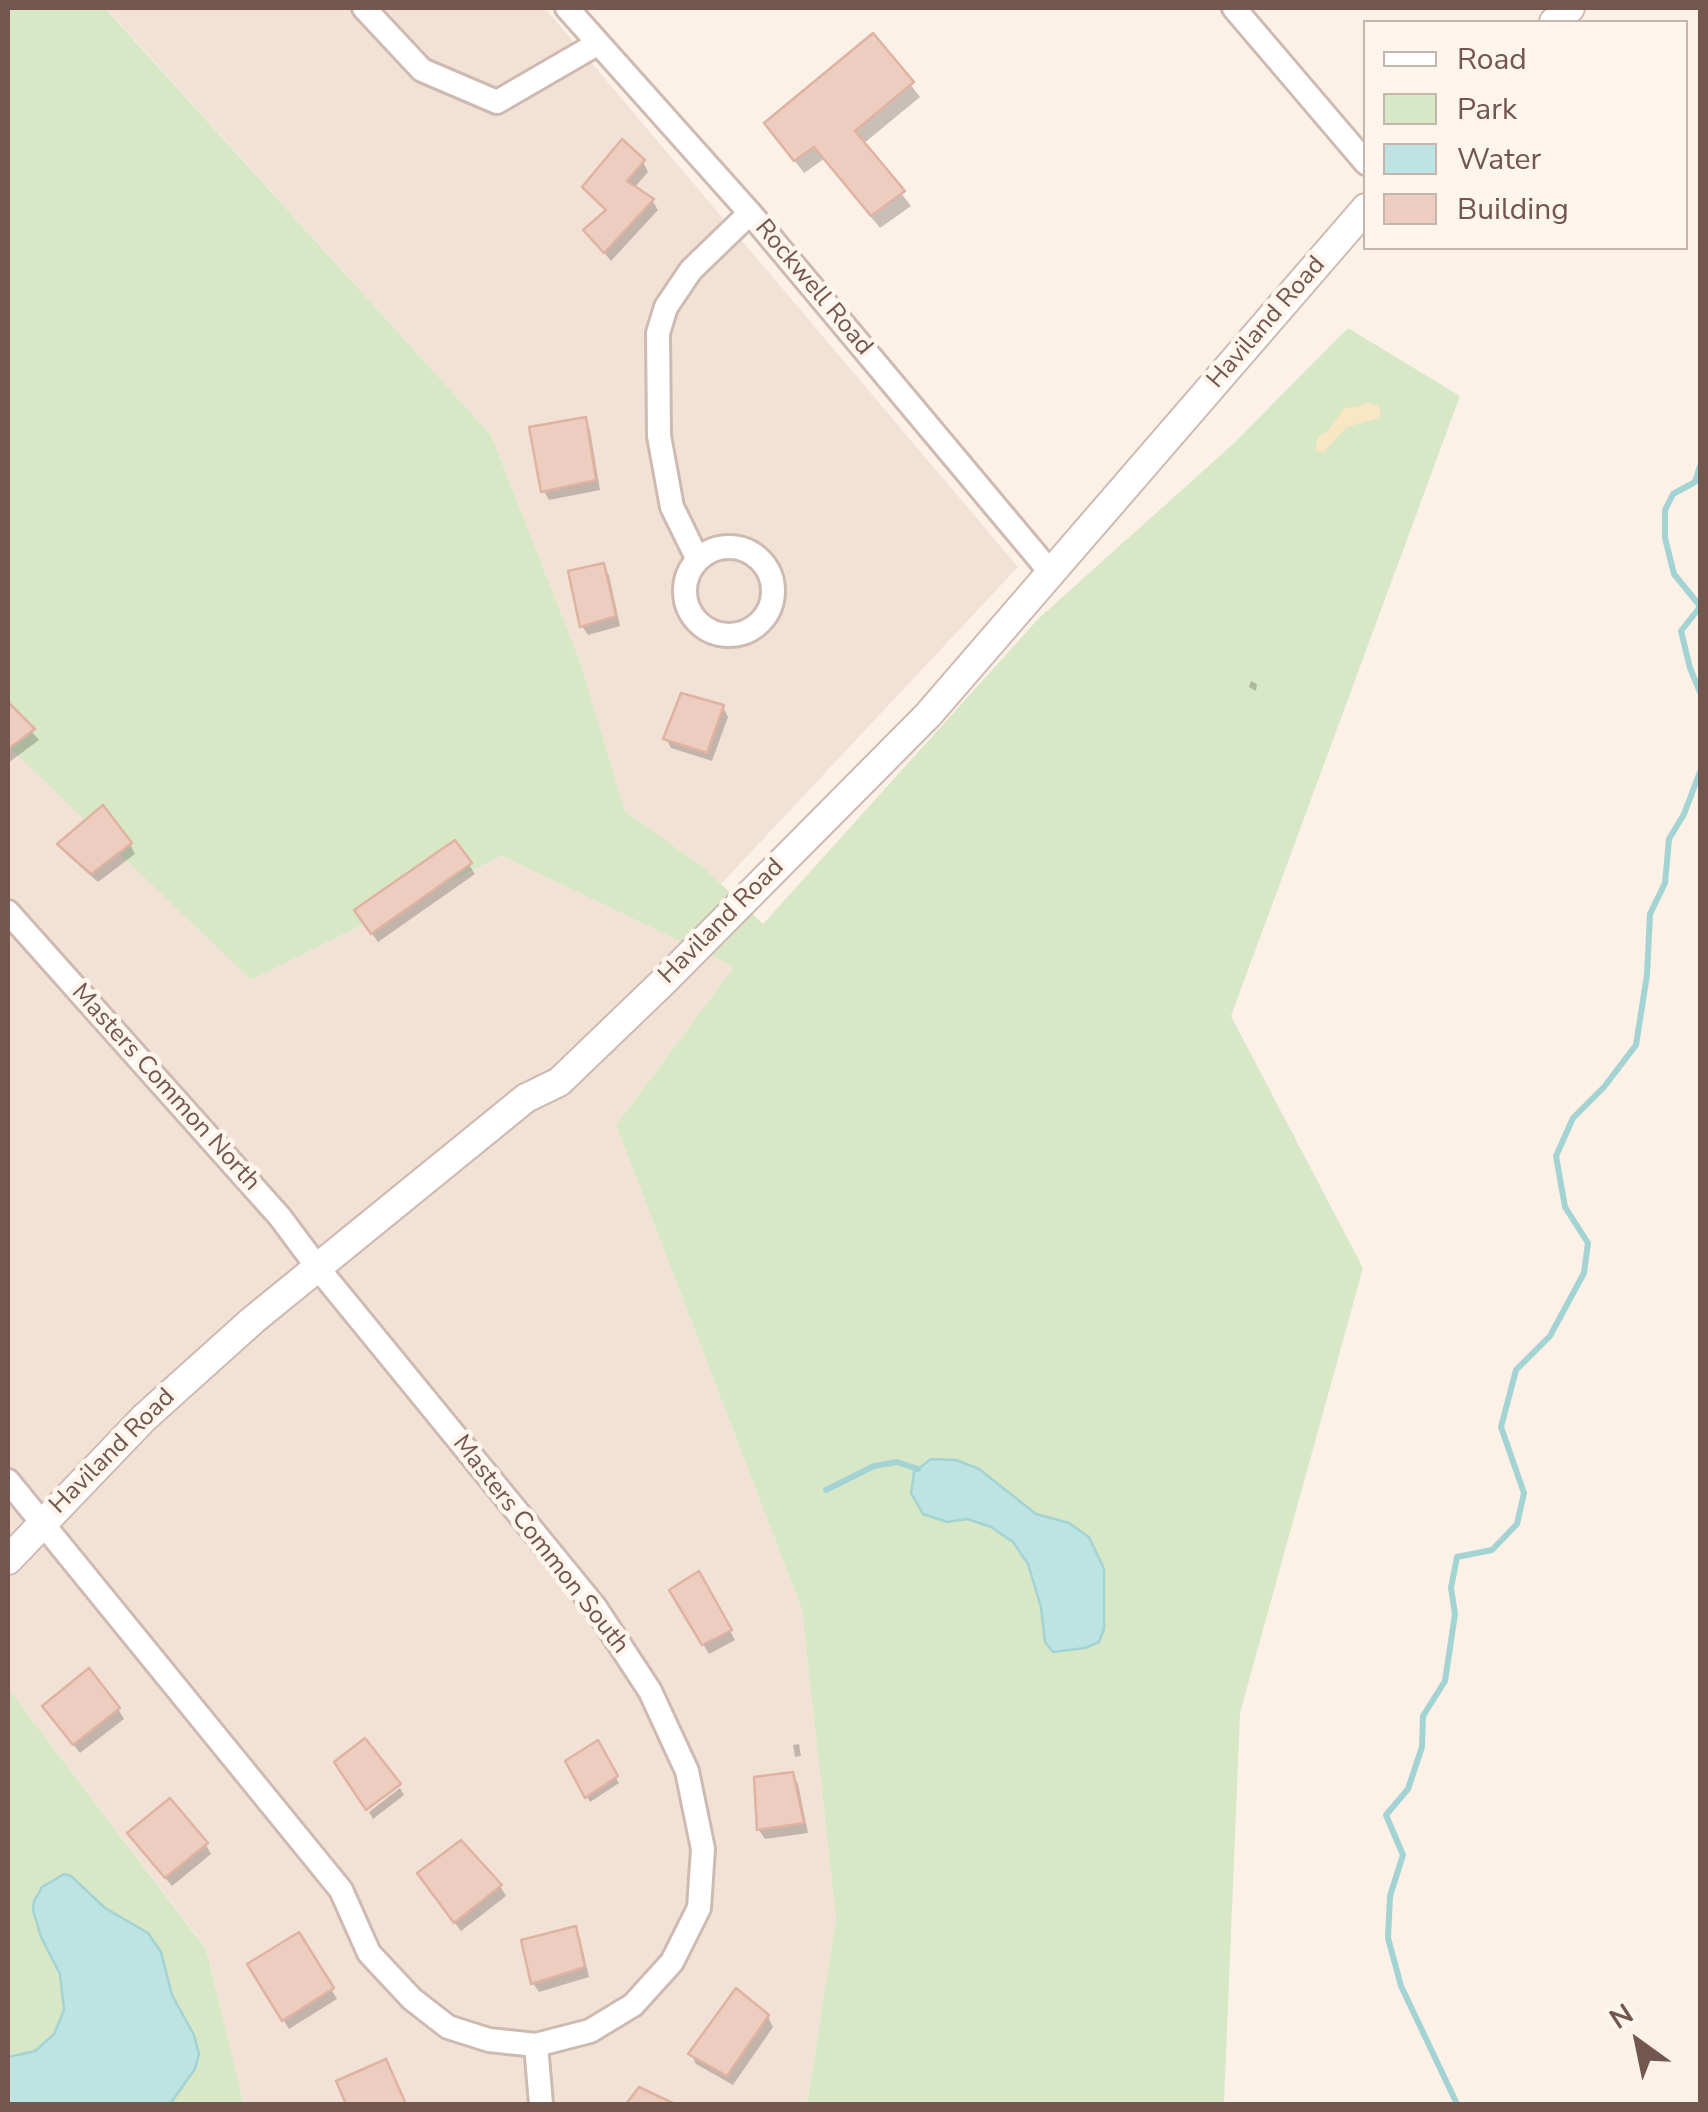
<!DOCTYPE html>
<html>
<head>
<meta charset="utf-8">
<style>
  body { margin:0 }
  #map { position:relative; width:1708px; height:2112px; overflow:hidden; background:#fbf1e7; font-family:"Nunito Sans",sans-serif }
  canvas { display:block }
  .frame { position:absolute; inset:0; border:10px solid #73564d; pointer-events:none }
  .legend { position:absolute; left:1363px; top:20px; width:325px; height:230px; box-sizing:border-box; background:#fef5ed; border:2px solid #c6b5ad; margin:0; padding:12px 18px; list-style:none; font-size:30px; color:#73564d }
  .legend li { display:flex; align-items:center; gap:20px; height:50px }
  .legend b { width:50px; border:2px solid #c6b5ad }
  .north { position:absolute; left:1588px; top:1992px; width:100px; height:100px; -webkit-text-stroke:8px #fef5ed; paint-order:stroke; rotate:327deg; font-size:28px; font-weight:700; line-height:40px; text-align:center; color:#73564d }
  .north::after { content:''; display:block; margin:auto; width:35px; height:45px; background:#73564d; clip-path:polygon(50% 0,100% 100%,50% 72%,0 100%) }
</style>
</head>
<body>
<div id="map">
<canvas width="1708" height="2112"></canvas>
<div class="frame"></div>
<ul class="legend">
<li><b style="height:12px;background:#fff"></b>Road</li>
<li><b style="height:28px;background:#d8e8c7"></b>Park</li>
<li><b style="height:28px;background:#bde3e3"></b>Water</li>
<li><b style="height:28px;background:#eecdc1"></b>Building</li>
</ul>
<div class="north">N</div>
</div>
<script>
const c = document.querySelector('canvas').getContext('2d');
c.lineJoin = 'round';
function paint(path, color) {
  c.fillStyle = color;
  c.fill(path, 'evenodd');
}
function shape(rows) {
  const path = new Path2D();
  for (const r of rows) {
    if (r.length === 3) {
      path.moveTo(r[0] + r[2], r[1]);
      path.arc(r[0], r[1], r[2], 0, 2 * Math.PI);
      continue;
    }
    path.moveTo(r[0], r[1]);
    for (let i = 2; i < r.length; i += 2) path.lineTo(r[i], r[i + 1]);
  }
  return path;
}
function trace(path, color, width, dash) {
  c.strokeStyle = color;
  c.lineWidth = width;
  c.lineCap = dash ? 'butt' : 'round';
  c.setLineDash(dash || []);
  c.stroke(path);
}
function label(font, color, halo, rows, align = 'center') {
  c.font = font + ' "Nunito Sans",sans-serif';
  c.lineWidth = 9;
  c.setLineDash([]);
  c.textBaseline = 'middle';
  c.strokeStyle = halo;
  c.fillStyle = color;
  for (const [text, x, y, turn = 0] of rows) {
    c.save();
    c.translate(x, y);
    c.rotate((+turn || 0) * Math.PI / 180);
    c.textAlign = isNaN(turn) ? turn : align;
    if (halo) c.strokeText(text, 0, 0);
    c.fillText(text, 0, 0);
    c.restore();
  }
}
const residential = shape([
  [106,8,545,8,1018,567,721,884,703,867,625,811,580,661,491,435],
  [8,727,251,980,502,856,734,967,616,1125,802,1610,836,1919,807,2104,244,2104,206,1948,8,1688]
]);
const green = shape([
  [8,8,105,8,491,435,580,661,625,811,703,867,763,924,1039,618,1232,445,1348,328,1460,396,1231,1016,1363,1268,1240,1713,1224,2104,807,2104,836,1919,802,1610,616,1125,734,967,502,856,251,980,8,746],
  [8,1688,206,1949,244,2104,8,2104]
]);
const sand = shape([
  [1367,402,1377,405,1381,413,1378,418,1347,427,1323,453,1315,450,1318,437,1328,431,1344,408,1357,407]
]);
const water = shape([
  [931,1459,956,1460,979,1469,1036,1514,1069,1523,1089,1537,1104,1569,1104,1629,1099,1642,1085,1648,1053,1652,1045,1642,1041,1607,1028,1564,1013,1542,991,1527,967,1519,947,1522,923,1514,911,1493,914,1472,931,1459],
  [64,1874,71,1876,105,1908,148,1933,161,1952,172,1995,194,2035,199,2054,195,2069,170,2104,8,2104,8,2057,35,2051,54,2034,64,2010,60,1974,41,1937,33,1910,34,1901,42,1887,64,1874]
]);
const shadow = shape([
  [873,36,920,97,863,144,911,206,880,228,824,159,804,173,767,124],
  [643,162,648,172,634,188,652,200,658,210,611,261,586,230,606,212,585,187],
  [584,420,590,430,600,490,549,500,544,491],
  [603,566,609,575,620,626,588,635,582,626],
  [1251,681,1257,684,1256,691,1249,687],
  [8,705,39,740,8,763],
  [723,707,728,717,712,761,671,748,666,738],
  [130,844,135,854,98,882,66,854,60,845],
  [469,865,475,874,378,942,363,921],
  [698,1574,735,1640,709,1654,672,1591],
  [118,1709,124,1719,80,1753,51,1716],
  [597,1743,619,1783,590,1802,568,1762],
  [799,1744,801,1756,795,1757,793,1745],
  [792,1774,798,1784,808,1833,765,1839,759,1830],
  [400,1788,404,1795,373,1819,369,1812],
  [136,1843,206,1845,211,1854,172,1886],
  [426,1884,500,1886,506,1896,461,1931],
  [574,1928,580,1938,589,1977,539,1992,533,1983],
  [298,1935,337,1999,289,2029,250,1965],
  [768,2017,773,2027,733,2085,696,2064,691,2054]
]);
const stream = shape([
  [1700,466,1695,482,1673,494,1665,510,1665,538,1674,574,1700,606],
  [1700,607,1681,631,1690,668,1700,692],
  [826,1490,874,1466,897,1462,918,1469],
  [1457,2104,1401,1986,1388,1938,1390,1896,1403,1855,1386,1815,1408,1789,1422,1747,1423,1716,1445,1681,1455,1614,1451,1588,1457,1557,1492,1550,1517,1524,1524,1493,1501,1427,1516,1370,1550,1336,1584,1273,1588,1243,1565,1207,1556,1156,1573,1118,1604,1087,1636,1045,1647,975,1650,914,1665,883,1669,839,1684,814,1700,772]
]);
const building = shape([
  [873,33,914,82,855,131,905,191,871,216,814,147,794,161,764,123,873,33],
  [622,139,645,160,627,181,654,199,604,253,583,230,606,210,582,187,622,139],
  [586,417,596,480,541,492,529,427,586,417],
  [604,563,616,616,580,627,568,571,604,563],
  [681,693,724,705,707,753,663,739,681,693],
  [8,702,35,729,8,749,8,702],
  [103,805,132,843,91,874,57,844,103,805],
  [455,840,472,863,371,934,354,910,455,840],
  [699,1571,732,1630,702,1645,669,1590,699,1571],
  [89,1668,120,1708,73,1745,42,1706,89,1668],
  [365,1738,401,1784,366,1810,334,1762,365,1738],
  [598,1740,618,1776,585,1798,565,1761,598,1740],
  [793,1772,804,1823,757,1830,754,1777,793,1772],
  [170,1798,208,1843,165,1878,127,1833,170,1798],
  [461,1840,502,1885,454,1923,417,1873,461,1840],
  [576,1926,585,1967,531,1984,521,1940,576,1926],
  [299,1932,334,1988,282,2021,247,1964,299,1932],
  [736,1988,769,2015,727,2076,688,2054,736,1988],
  [386,2059,406,2104,346,2104,336,2081,386,2059],
  [639,2087,675,2104,626,2104,639,2087]
]);
const minor = shape([
  [364,8,422,70,497,102,597,44],
  [567,8,750,213,1052,574],
  [1234,8,1366,163],
  [729,591,44],
  [698,560,672,507,659,436,658,333,666,307,691,270,750,213],
  [8,912,280,1217,318,1268,595,1607,650,1691,687,1771,703,1849,699,1908,672,1962,633,2005,590,2031,536,2045,489,2040,448,2027,412,1999,369,1953,341,1890,8,1481],
  [536,2045,541,2104]
]);
const tertiary = shape([
  [1554,22,1570,8],
  [8,1560,144,1418,253,1320,526,1098,559,1082,662,983,928,715,1366,208]
]);
const streetNames = [
  ["Rockwell Road",813,288,50],
  ["Haviland Road",1267,323,-49],
  ["Haviland Road",722,922,-45],
  ["Masters Common North",165,1088,48],
  ["Haviland Road",113,1452,-45],
  ["Masters Common South",540,1545,52]
];
paint(residential, '#f2e2d6');
paint(green, '#d8e8c7');
paint(sand, '#f8e6c4');
paint(water, '#bde3e3');
trace(water, '#a4d3d4', 2.5);
paint(shadow, '#0003');
trace(stream, '#a4d3d4', 6);
paint(building, '#eecdc1');
trace(building, '#e0b2a2', 2.5);
trace(minor, '#cebab1', 28);
trace(tertiary, '#cebab1', 32);
trace(minor, '#fff', 22);
trace(tertiary, '#fff', 28);
label('25px', '#73564d', '#fef5ed', streetNames);
</script>
</body>
</html>
